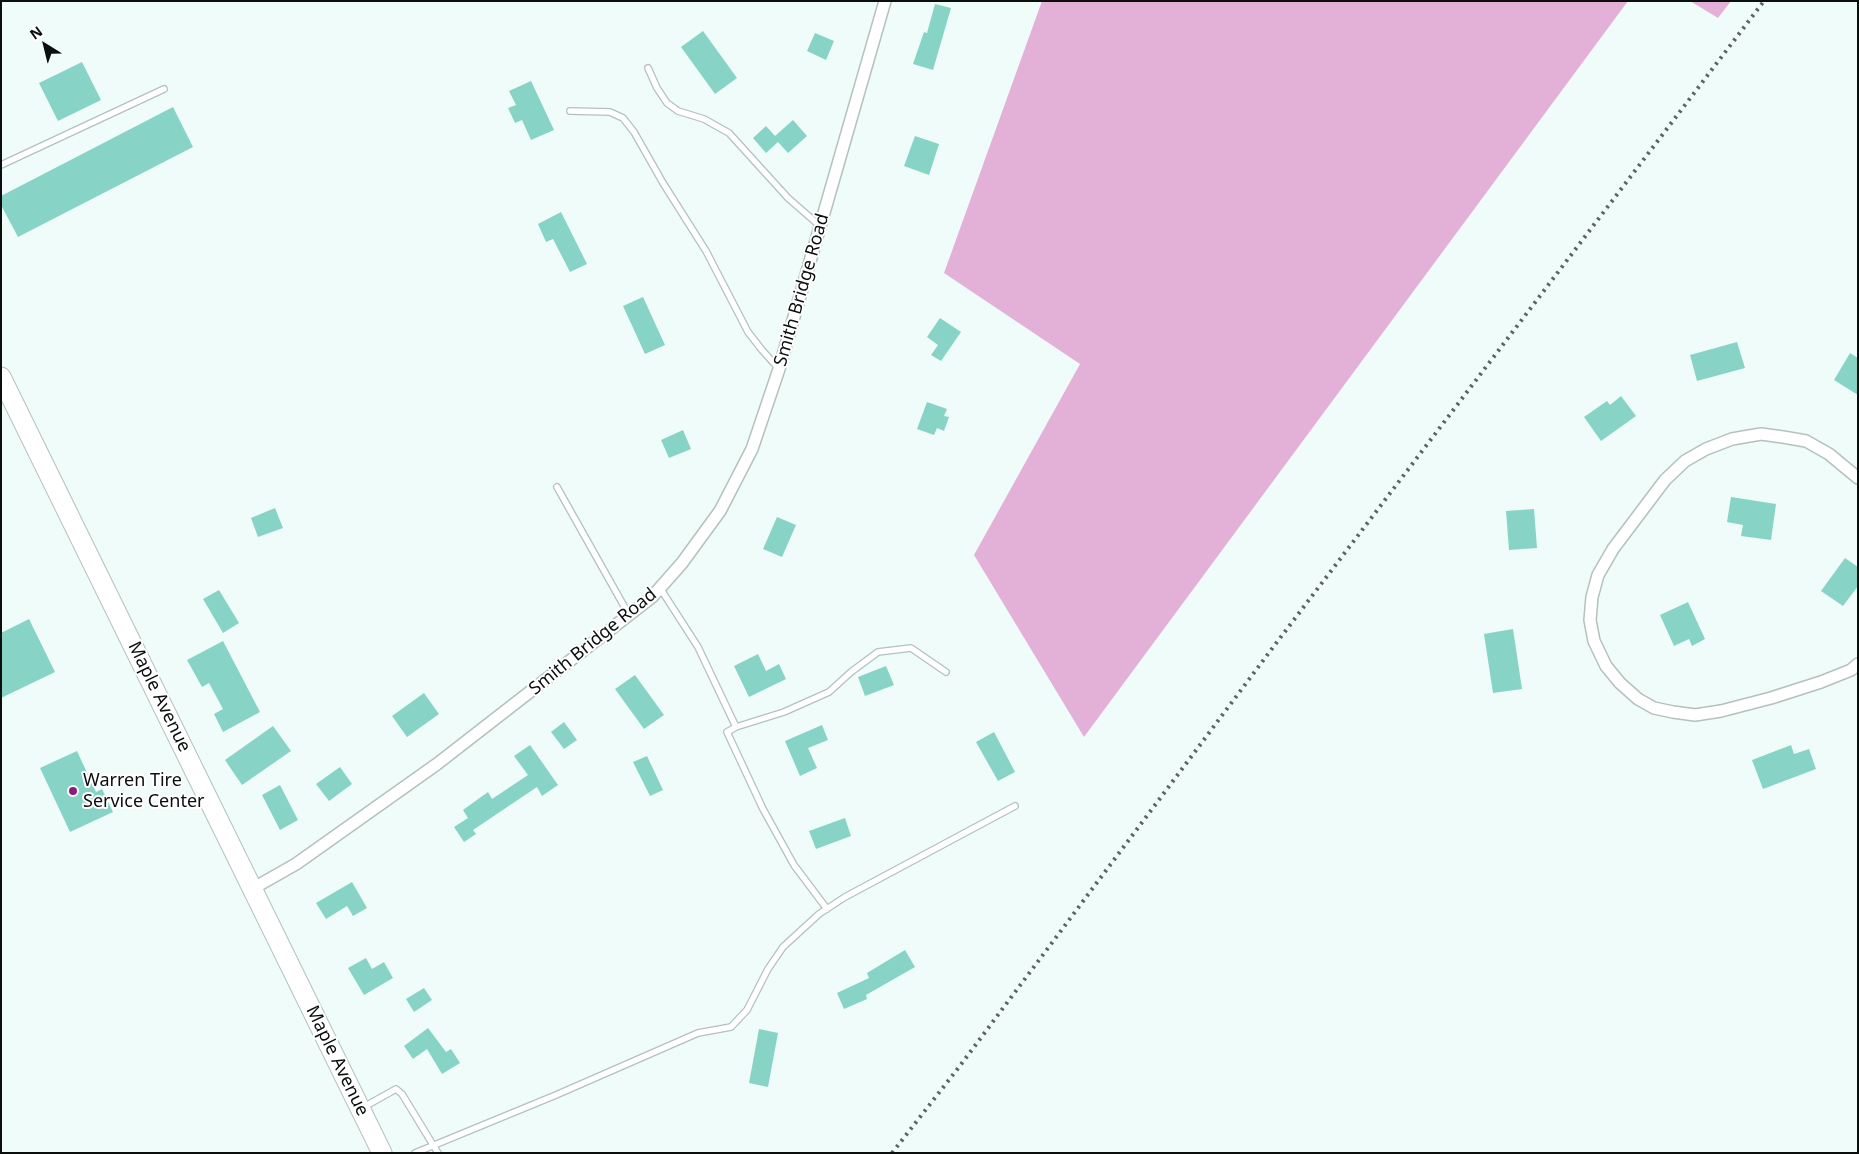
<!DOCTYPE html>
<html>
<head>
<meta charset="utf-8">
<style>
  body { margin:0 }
  #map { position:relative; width:1859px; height:1154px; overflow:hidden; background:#effcf9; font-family:"Noto Sans",sans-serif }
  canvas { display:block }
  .frame { position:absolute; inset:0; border:2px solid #0a0e0d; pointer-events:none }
  .north { position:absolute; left:20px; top:20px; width:50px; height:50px; -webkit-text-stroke:4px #fff; paint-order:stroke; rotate:324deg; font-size:14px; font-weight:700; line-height:20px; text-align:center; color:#0a0e0d }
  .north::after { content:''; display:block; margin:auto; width:18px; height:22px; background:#0a0e0d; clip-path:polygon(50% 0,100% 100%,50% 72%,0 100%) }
</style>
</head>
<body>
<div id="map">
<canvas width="1859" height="1154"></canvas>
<div class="frame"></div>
<div class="north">N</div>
</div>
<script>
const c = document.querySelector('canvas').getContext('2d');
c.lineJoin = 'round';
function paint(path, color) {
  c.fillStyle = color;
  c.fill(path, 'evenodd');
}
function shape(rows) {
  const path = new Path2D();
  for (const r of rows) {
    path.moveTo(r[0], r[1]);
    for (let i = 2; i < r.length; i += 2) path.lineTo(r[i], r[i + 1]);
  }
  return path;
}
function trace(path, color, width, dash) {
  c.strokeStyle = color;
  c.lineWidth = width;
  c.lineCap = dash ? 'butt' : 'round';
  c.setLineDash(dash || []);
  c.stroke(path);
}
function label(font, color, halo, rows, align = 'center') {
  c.font = font + ' "Noto Sans",sans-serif';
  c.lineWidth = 4;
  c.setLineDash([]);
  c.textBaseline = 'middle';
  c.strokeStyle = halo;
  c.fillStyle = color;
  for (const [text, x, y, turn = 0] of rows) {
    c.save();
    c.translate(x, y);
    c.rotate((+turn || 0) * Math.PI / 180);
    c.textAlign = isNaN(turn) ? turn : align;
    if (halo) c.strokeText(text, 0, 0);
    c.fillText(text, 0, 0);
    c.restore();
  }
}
const forest = shape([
  [1042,1,1628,1,1084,737,974,555,1080,364,944,273],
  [1690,1,1731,1,1718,18]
]);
const building = shape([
  [935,4,951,8,933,70,913,64,924,32,927,33],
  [703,31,737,78,715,94,681,47],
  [815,33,834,41,826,60,807,51],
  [82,62,101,100,58,121,39,83],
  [531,81,554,130,531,140,522,120,515,123,508,108,516,105,509,91],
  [173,107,193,147,18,237,1,205,1,196],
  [793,120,807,136,788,153,778,142,766,153,753,138,766,126,775,136],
  [915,136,939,144,929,175,904,166],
  [561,212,587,264,570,272,553,239,546,242,538,224],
  [643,297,665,345,645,354,623,306],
  [940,318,961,332,941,361,931,355,938,345,927,337],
  [1737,342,1745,368,1697,381,1690,355],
  [1850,353,1858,358,1858,395,1834,380],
  [1621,396,1636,416,1601,441,1584,417,1607,401,1610,405],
  [927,402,947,409,944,416,949,417,944,431,937,428,934,435,917,429],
  [683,430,691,449,669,458,661,440],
  [1731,497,1776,504,1771,540,1741,536,1743,525,1727,522],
  [275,508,283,528,258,537,251,518],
  [1534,509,1537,548,1509,550,1506,511],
  [777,517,796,525,782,557,763,549],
  [1845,558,1858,567,1858,586,1843,606,1821,591],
  [219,590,239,623,223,633,203,599],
  [1688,602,1705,639,1692,646,1689,639,1674,646,1660,615],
  [29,619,55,672,1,698,1,633],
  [1513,629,1522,689,1493,693,1484,634],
  [223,641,260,712,223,732,214,714,223,709,209,683,202,687,187,660],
  [758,654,766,671,779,664,786,679,749,697,734,666],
  [886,666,894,685,865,696,858,677],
  [635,675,664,715,644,729,615,689],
  [424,693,439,714,407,737,392,716],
  [564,722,577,740,564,749,551,732],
  [822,725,828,740,808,748,817,768,800,776,785,741],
  [273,726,291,751,242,785,225,760],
  [994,732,1015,772,998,781,976,742],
  [530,745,558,785,542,796,537,787,473,830,476,834,464,842,454,827,468,818,463,810,488,792,492,799,528,775,514,756],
  [1791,745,1794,754,1809,749,1816,769,1763,789,1752,760],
  [77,751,96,792,102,789,113,812,70,832,40,768],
  [647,756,663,790,650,796,633,762],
  [340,767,352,784,329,801,316,784],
  [280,785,298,820,280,830,262,795],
  [845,818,851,836,816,849,809,831],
  [352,882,367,908,353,916,347,906,326,919,316,903],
  [905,950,915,967,866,995,867,999,844,1009,837,993,869,978,867,973],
  [366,958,372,969,384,962,393,978,364,995,348,968],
  [424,988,432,1000,414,1012,406,999],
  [428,1028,446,1052,451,1049,460,1063,442,1074,427,1049,413,1059,404,1046],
  [759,1029,778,1033,768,1087,749,1083]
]);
const lane = shape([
  [648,68,657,88,667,103,678,111,704,119,729,133,788,198,820,226],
  [570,111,610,112,623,118,634,132,663,183,706,251,748,332,762,350,779,369],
  [1,165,164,89],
  [557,487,629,615],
  [660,588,698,647,736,727],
  [827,909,794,865,763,809,727,732,736,727,784,712,829,692,851,672,878,652,911,648,946,672],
  [362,1108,396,1089,402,1094,438,1153],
  [415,1153,556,1095,698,1033,731,1027,747,1010,768,969,783,947,819,914,845,897,1015,806]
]);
const street = shape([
  [1858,478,1829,454,1806,441,1783,437,1761,434,1732,439,1706,449,1685,461,1665,480,1613,549,1598,575,1592,597,1590,620,1594,641,1606,666,1620,683,1638,699,1654,708,1673,712,1695,715,1721,711,1771,698,1821,682,1851,670,1858,664],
  [252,889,296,864,437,764,652,597,682,563,720,511,752,449,779,369,885,1]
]);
const primary = shape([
  [1,377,382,1153]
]);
const rail = shape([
  [892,1153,959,1067,1274,646,1764,1]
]);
const markers = [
  [73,791,5,"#8c1b7e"]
];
const streetNames = [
  ["Smith Bridge Road",802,290,-74],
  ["Smith Bridge Road",593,642,-39],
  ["Maple Avenue",159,697,64],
  ["Maple Avenue",337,1061,64]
];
const poiNames = [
  ["Warren Tire",83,781],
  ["Service Center",83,802]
];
paint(forest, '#e3b1d8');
paint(building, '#87d4c6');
trace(lane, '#b4c1be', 8);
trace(street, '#b4c1be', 14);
trace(primary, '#b4c1be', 21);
trace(lane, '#fff', 5.5);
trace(street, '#fff', 11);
trace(primary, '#fff', 19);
trace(rail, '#5c6361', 4, [2.5, 5]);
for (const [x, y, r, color] of markers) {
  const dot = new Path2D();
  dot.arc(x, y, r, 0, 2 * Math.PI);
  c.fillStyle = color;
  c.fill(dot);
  trace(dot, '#fff', 2);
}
label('18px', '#0a0e0d', '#fff', streetNames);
label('18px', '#0a0e0d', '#fff', poiNames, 'left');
</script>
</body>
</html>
